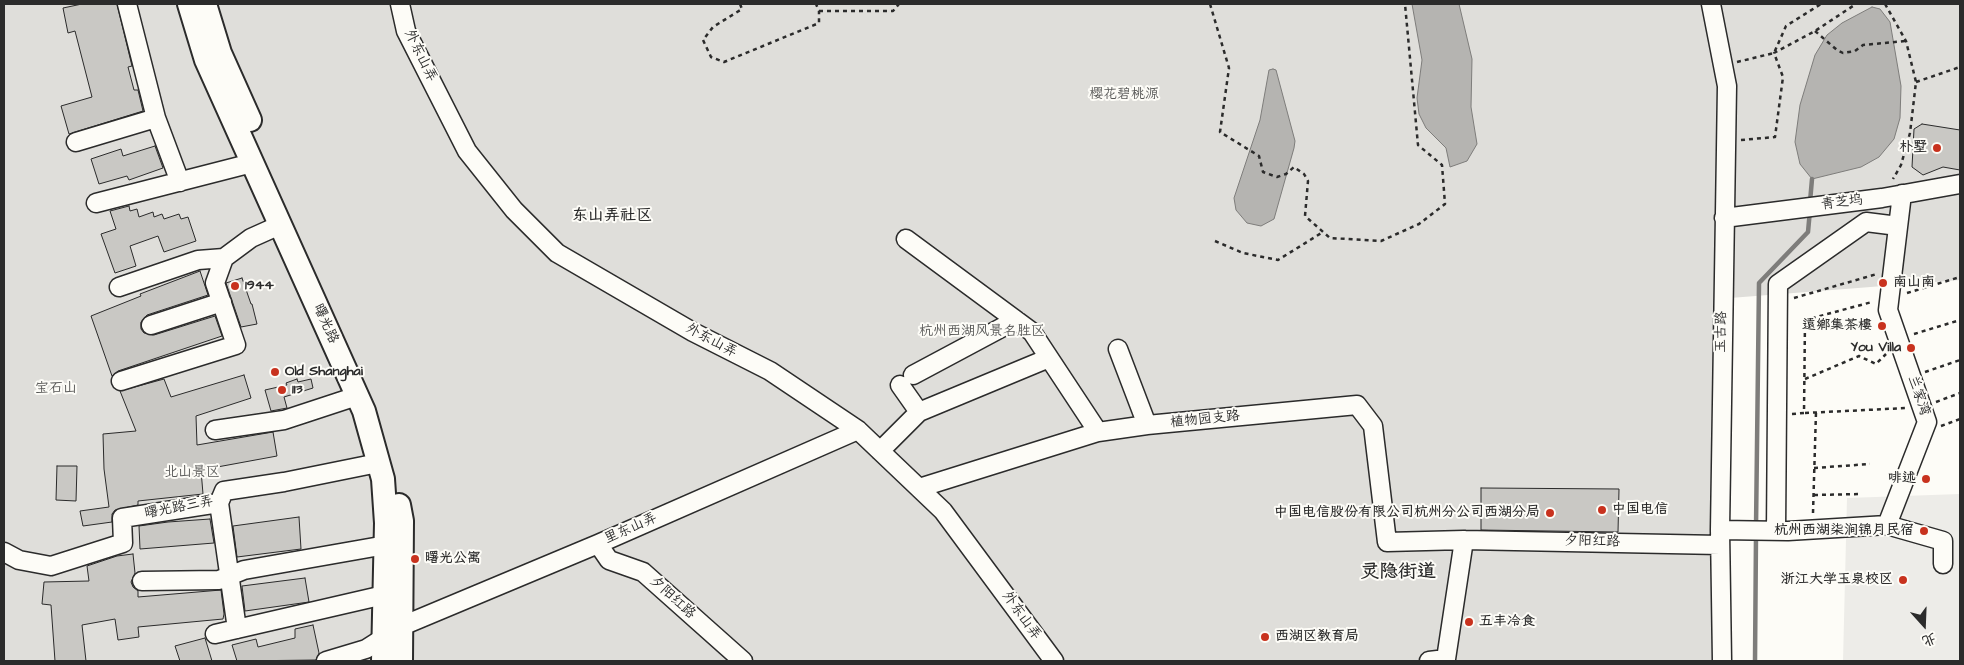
<!DOCTYPE html>
<html>
<head>
<meta charset="utf-8">
<style>
  body { margin:0 }
  #map { position:relative; width:1964px; height:665px; overflow:hidden; background:#fdfcf7; font-family:"Architects Daughter","LXGW WenKai TC",sans-serif }
  canvas { display:block }
  .frame { position:absolute; inset:0; border:5px solid #2b2b2b; pointer-events:none }
  .north { position:absolute; left:1899px; top:600px; width:50px; height:50px; -webkit-text-stroke:4px #fdfcf7; paint-order:stroke; rotate:160deg; font-size:14px; font-weight:700; line-height:20px; text-align:center; color:#2b2b2b }
  .north::after { content:''; display:block; margin:auto; width:18px; height:22px; background:#2b2b2b; clip-path:polygon(50% 0,100% 100%,50% 72%,0 100%) }
</style>
</head>
<body>
<div id="map">
<canvas width="1964" height="665"></canvas>
<div class="frame"></div>
<div class="north">北</div>
</div>
<script>
const c = document.querySelector('canvas').getContext('2d');
c.lineJoin = 'round';
function paint(path, color) {
  c.fillStyle = color;
  c.fill(path, 'evenodd');
}
function shape(rows) {
  const path = new Path2D();
  for (const r of rows) {
    path.moveTo(r[0], r[1]);
    for (let i = 2; i < r.length; i += 2) path.lineTo(r[i], r[i + 1]);
  }
  return path;
}
function trace(path, color, width, dash) {
  c.strokeStyle = color;
  c.lineWidth = width;
  c.lineCap = dash ? 'butt' : 'round';
  c.setLineDash(dash || []);
  c.stroke(path);
}
function label(font, color, halo, rows, align = 'center') {
  c.font = font + ' "Architects Daughter","LXGW WenKai TC",sans-serif';
  c.lineWidth = 4;
  c.setLineDash([]);
  c.textBaseline = 'middle';
  c.strokeStyle = halo;
  c.fillStyle = color;
  for (const [text, x, y, turn = 0] of rows) {
    c.save();
    c.translate(x, y);
    c.rotate((+turn || 0) * Math.PI / 180);
    c.textAlign = isNaN(turn) ? turn : align;
    if (halo) c.strokeText(text, 0, 0);
    c.fillText(text, 0, 0);
    c.restore();
  }
}
const built = shape([
  [1960,494,1960,661,1843,661,1847,498]
]);
const green = shape([
  [4,4,1960,4,1960,280,1730,298,1721,661,4,661]
]);
const water = shape([
  [1412,4,1459,4,1472,59,1471,107,1477,144,1467,161,1450,167,1446,148,1426,128,1419,114,1417,98,1422,60,1412,4],
  [1872,7,1880,9,1890,22,1901,86,1900,118,1894,139,1879,157,1861,167,1812,179,1800,164,1795,142,1800,105,1815,55,1827,35,1842,23,1872,7],
  [1273,69,1276,70,1295,141,1294,148,1274,219,1261,226,1247,223,1236,210,1234,198,1260,120,1269,70,1273,69]
]);
const stream = shape([
  [1810,202,1812,179],
  [1756,527,1759,283,1808,232,1810,210],
  [1755,661,1756,535]
]);
const building = shape([
  [82,4,117,4,132,66,128,67,134,90,138,90,143,111,69,134,61,106,92,97,75,31,68,33,63,8,82,4],
  [1922,124,1960,130,1960,170,1943,167,1923,175,1912,167,1914,129,1922,124],
  [155,146,163,168,129,180,127,176,99,184,91,159,121,149,123,156,155,146],
  [129,206,130,211,137,209,139,217,153,212,154,217,162,214,164,219,179,214,181,219,188,217,196,241,164,252,158,236,130,246,136,266,115,273,101,234,116,229,110,211,129,206],
  [200,271,208,295,147,315,141,322,141,329,144,333,154,335,215,316,222,336,118,371,112,376,91,316,141,296,140,294,200,271],
  [242,278,251,304,252,304,257,324,241,327,226,283,242,278],
  [244,375,251,398,196,416,197,445,273,432,277,456,201,470,203,494,138,501,138,505,115,510,112,514,112,522,83,526,80,511,109,507,104,469,103,434,136,431,120,391,164,379,171,397,244,375],
  [297,379,298,382,311,379,313,388,284,397,287,408,271,411,265,390,287,385,286,383,297,379],
  [57,466,77,466,76,501,56,500,57,466],
  [1481,488,1619,489,1618,532,1481,530,1481,488],
  [299,517,301,549,237,557,233,526,299,517],
  [210,519,214,543,140,549,139,526,168,522,210,519],
  [133,554,135,573,131,582,133,587,138,591,138,597,221,590,224,614,223,619,138,627,139,637,118,640,115,619,82,625,86,661,55,661,51,605,42,604,44,582,89,581,87,566,117,556,133,554],
  [305,578,309,602,245,611,242,586,305,578],
  [313,625,319,653,316,660,237,661,232,645,256,639,258,647,295,638,295,629,313,625],
  [205,638,212,661,180,661,175,646,205,638]
]);
const path = shape([
  [740,4,742,9,713,27,703,40,711,57,724,62,819,23,819,11,816,4],
  [1210,4,1229,68,1220,132,1259,156,1263,172,1277,177,1286,174,1294,167,1304,174,1308,181,1305,216,1330,238,1381,241,1419,224,1445,204,1442,165,1418,145,1405,4],
  [1885,4,1906,41,1916,82,1910,133,1901,165,1893,179],
  [819,11,893,11,899,4],
  [1815,31,1837,50,1843,53,1855,51,1863,45,1905,41],
  [1737,62,1774,53,1786,26,1821,4],
  [1916,82,1960,67],
  [1741,140,1775,137,1783,77,1774,53,1815,31,1856,4],
  [1215,241,1243,253,1278,260,1323,232],
  [1907,293,1960,277],
  [1794,298,1877,274],
  [1914,334,1960,320],
  [1925,372,1960,360],
  [1805,379,1859,356,1876,364,1886,354],
  [1936,402,1960,393],
  [1805,413,1906,408],
  [1792,414,1804,413,1805,320,1872,302],
  [1941,426,1960,419],
  [1814,468,1870,464],
  [1814,495,1861,494],
  [1813,513,1816,412]
]);
const minor = shape([
  [127,4,156,118],
  [400,4,406,31,467,151,514,210,557,253,693,332,770,371,858,430,943,511,1054,661],
  [1711,4,1727,86,1720,530,1722,661],
  [76,142,156,118,180,182],
  [96,203,252,163],
  [1724,218,1882,198,1960,184],
  [906,239,1032,332,1098,432],
  [119,287,198,260,224,258,251,238,280,225],
  [151,325,222,302],
  [1118,349,1147,425],
  [913,375,1016,320],
  [121,381,236,345,215,283,224,258],
  [900,385,919,412],
  [215,430,284,420,357,396],
  [880,451,919,412,1049,358],
  [919,488,1098,432,1147,425,1357,405,1373,426,1387,542,1464,540,1720,545],
  [219,503,237,629],
  [1887,525,1943,541,1943,564],
  [1720,530,1788,531,1887,525,1927,422,1888,310,1902,194],
  [1776,531,1778,284,1866,222,1898,226],
  [598,544,609,560,643,572,743,661],
  [4,552,19,560,51,566,123,543,122,518,219,503,224,491,284,482,378,463],
  [142,581,219,580,244,570,386,545],
  [215,634,384,595],
  [326,661,366,649,402,626,598,544,858,430],
  [1429,661,1446,659,1464,540]
]);
const major = shape([
  [189,4,206,60,364,411,383,479,386,523,383,661],
  [205,4,220,53,250,120],
  [399,505,402,521,401,661]
]);
const markers = [
  [1937,148,5,"#c8321e"],
  [1883,283,5,"#c8321e"],
  [235,286,5,"#c8321e"],
  [1882,326,5,"#c8321e"],
  [1911,348,5,"#c8321e"],
  [275,372,5,"#c8321e"],
  [282,390,5,"#c8321e"],
  [1926,479,5,"#c8321e"],
  [1602,510,5,"#c8321e"],
  [1550,513,5,"#c8321e"],
  [1924,531,5,"#c8321e"],
  [415,559,5,"#c8321e"],
  [1903,580,5,"#c8321e"],
  [1469,622,5,"#c8321e"],
  [1265,637,5,"#c8321e"]
];
const streetNames = [
  ["外东山弄",420,56,64],
  ["青芝坞",1842,203,-7],
  ["曙光路",325,324,66],
  ["玉古路",1722,332,-89],
  ["外东山弄",711,341,28],
  ["兰家湾",1918,396,71],
  ["植物园支路",1205,420,-6],
  ["曙光路三弄",179,508,-11],
  ["里东山弄",631,529,-24],
  ["夕阳红路",1592,542,1],
  ["夕阳红路",672,598,42],
  ["外东山弄",1021,616,54]
];
const parkNames = [
  ["樱花碧桃源",1124,95],
  ["杭州西湖风景名胜区",982,332],
  ["宝石山",56,389],
  ["北山景区",192,473]
];
const poiNames = [
  ["朴墅",1927,148,"right"],
  ["南山南",1893,283],
  ["1944",245,286],
  ["遠鄉集茶樓",1872,326,"right"],
  ["You Villa",1901,348,"right"],
  ["Old Shanghai",285,372],
  ["113",292,390],
  ["啡述",1916,479,"right"],
  ["中国电信",1612,510],
  ["中国电信股份有限公司杭州分公司西湖分局",1540,513,"right"],
  ["杭州西湖柒涧锦月民宿",1914,531,"right"],
  ["曙光公寓",425,559],
  ["浙江大学玉泉校区",1893,580,"right"],
  ["五丰冷食",1479,622],
  ["西湖区教育局",1275,637]
];
const quarterNames = [
  ["东山弄社区",612,217]
];
const districtNames = [
  ["灵隐街道",1398,573]
];
paint(built, '#edece8');
paint(green, '#dfdeda');
paint(water, '#b5b4b1');
trace(water, '#7e7d7b', 1);
trace(stream, '#7e7d7b', 4.5);
paint(building, '#c9c8c4');
trace(building, '#2b2b2b', 1);
trace(minor, '#2b2b2b', 21);
trace(major, '#2b2b2b', 26);
trace(path, '#2b2b2b', 2.5, [4, 4]);
trace(minor, '#fdfcf7', 18);
trace(major, '#fdfcf7', 22);
for (const [x, y, r, color] of markers) {
  const dot = new Path2D();
  dot.arc(x, y, r, 0, 2 * Math.PI);
  c.fillStyle = color;
  c.fill(dot);
  trace(dot, '#fdfcf7', 2);
}
label('14px', '#2b2b2b', '#fdfcf7', streetNames);
label('14px', '#585857', '#fdfcf7', parkNames);
label('bold 14px', '#2b2b2b', '#fdfcf7', poiNames, 'left');
label('bold 16px', '#2b2b2b', '#fdfcf7', quarterNames);
label('bold 19px', '#2b2b2b', '#fdfcf7', districtNames);
</script>
</body>
</html>
